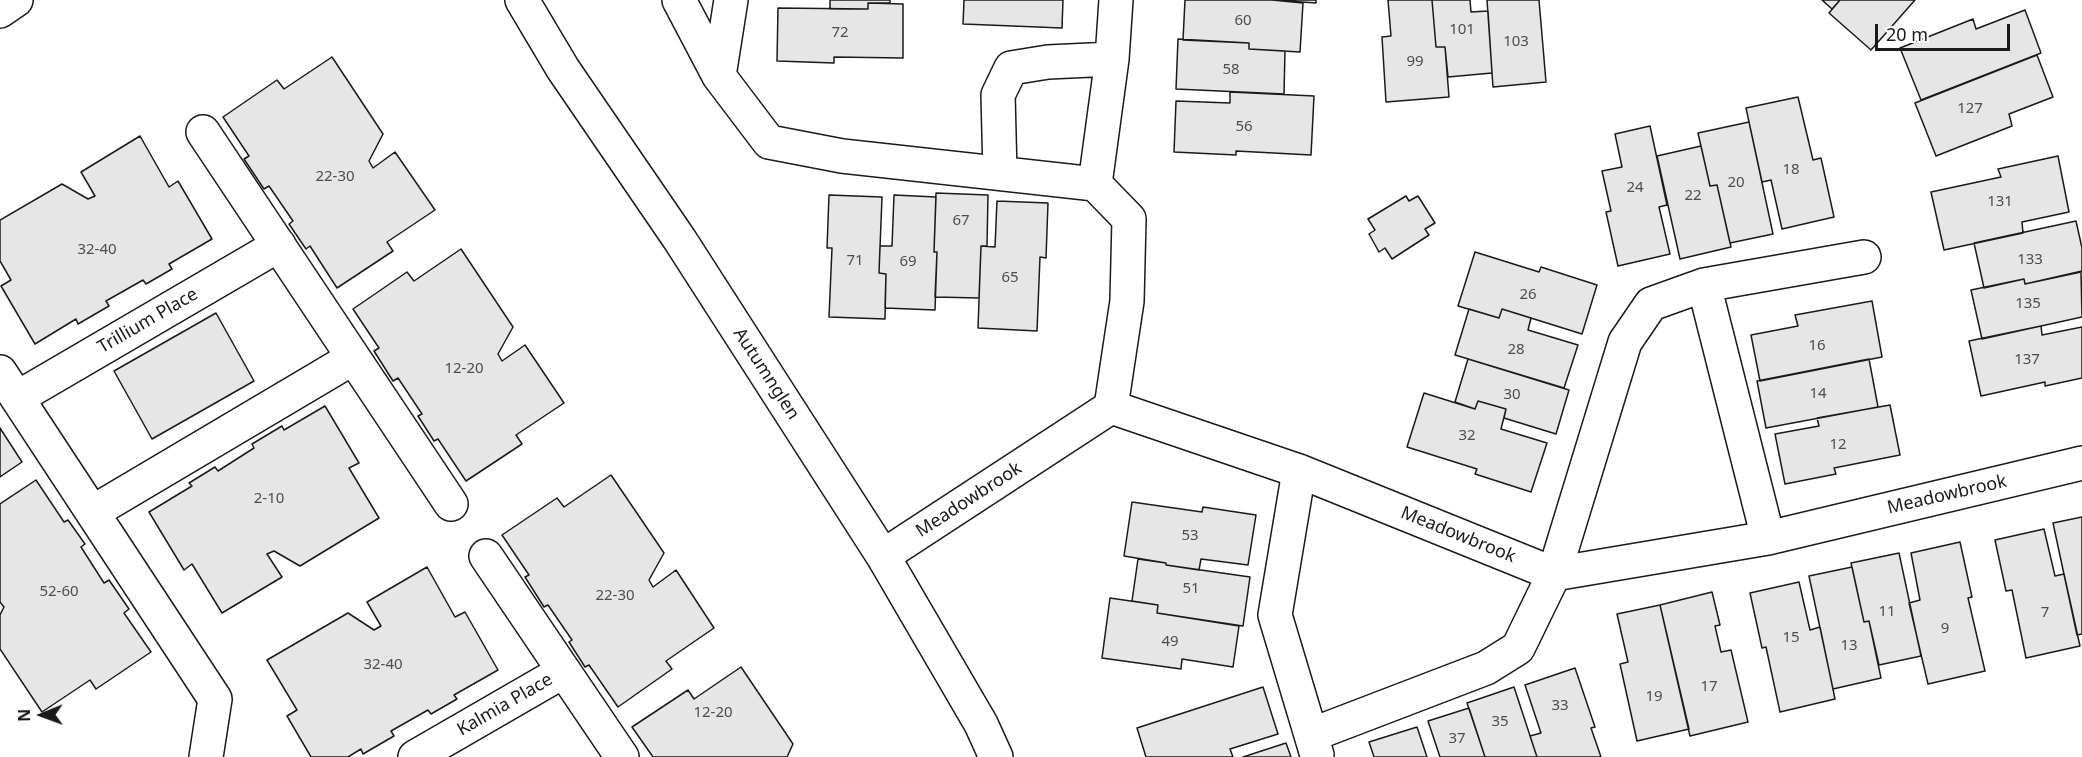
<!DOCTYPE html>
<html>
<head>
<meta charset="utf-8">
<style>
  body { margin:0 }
  #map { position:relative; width:2082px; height:757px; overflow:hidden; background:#fff; font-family:"Noto Sans",sans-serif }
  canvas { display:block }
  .north { position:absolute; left:12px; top:685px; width:60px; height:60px; -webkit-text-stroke:4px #fff; paint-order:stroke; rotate:269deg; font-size:16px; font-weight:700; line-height:24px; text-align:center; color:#1a1a1a }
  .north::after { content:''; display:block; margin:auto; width:21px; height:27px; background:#1a1a1a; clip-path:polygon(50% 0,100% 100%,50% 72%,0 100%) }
  .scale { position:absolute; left:1875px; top:24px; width:135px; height:27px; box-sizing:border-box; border:3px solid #1a1a1a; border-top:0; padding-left:8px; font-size:18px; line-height:21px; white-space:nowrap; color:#1a1a1a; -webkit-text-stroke:4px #fff; paint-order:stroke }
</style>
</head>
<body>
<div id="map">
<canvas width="2082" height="757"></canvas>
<div class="north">N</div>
<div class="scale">20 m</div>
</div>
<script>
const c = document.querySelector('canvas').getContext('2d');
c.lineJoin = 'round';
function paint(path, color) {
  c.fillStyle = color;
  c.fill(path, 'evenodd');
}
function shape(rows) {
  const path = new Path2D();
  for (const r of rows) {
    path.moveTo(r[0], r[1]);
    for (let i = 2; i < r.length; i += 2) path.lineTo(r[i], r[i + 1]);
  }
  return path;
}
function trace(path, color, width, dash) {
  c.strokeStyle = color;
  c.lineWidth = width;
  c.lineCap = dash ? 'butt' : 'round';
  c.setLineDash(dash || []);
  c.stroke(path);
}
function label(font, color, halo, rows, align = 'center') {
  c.font = font + ' "Noto Sans",sans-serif';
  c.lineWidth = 4.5;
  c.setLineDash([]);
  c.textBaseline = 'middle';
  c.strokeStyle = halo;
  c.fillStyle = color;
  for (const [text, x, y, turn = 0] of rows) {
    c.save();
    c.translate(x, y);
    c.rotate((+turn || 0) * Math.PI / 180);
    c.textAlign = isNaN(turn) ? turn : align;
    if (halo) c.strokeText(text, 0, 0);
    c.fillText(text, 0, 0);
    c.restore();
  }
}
const building = shape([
  [830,0,890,0,890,3,868,3,868,9,830,9,830,0],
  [964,0,1063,0,1062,28,963,24,964,0],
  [1185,0,1272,0,1303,3,1300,52,1249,49,1249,43,1183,40,1185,0],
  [1272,0,1316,0,1316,3,1272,0],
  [1388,0,1432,0,1436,47,1445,47,1449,97,1386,102,1382,37,1391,36,1388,0],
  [1432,0,1470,0,1471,12,1488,11,1492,73,1448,77,1445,47,1436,47,1432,0],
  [1487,0,1539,0,1546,82,1493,87,1487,0],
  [1822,0,1840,0,1832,9,1822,0],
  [1840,0,1915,0,1871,50,1829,13,1840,0],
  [868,3,903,4,903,58,834,57,834,63,777,61,778,8,868,9,868,3],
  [2025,10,2041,53,1921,100,1900,48,1973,19,1976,29,2025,10],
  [1178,39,1249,43,1249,49,1285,51,1284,94,1176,89,1178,39],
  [2037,55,2053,97,2009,114,2012,126,1936,156,1915,103,2037,55],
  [332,57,383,134,369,161,373,168,395,152,435,210,387,242,393,251,337,288,310,246,306,249,289,224,293,221,269,186,264,189,244,159,249,156,223,117,277,80,284,89,332,57],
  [1230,92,1314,96,1311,155,1236,151,1236,155,1174,152,1176,101,1230,103,1230,92],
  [1798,97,1813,160,1821,158,1834,217,1782,229,1771,180,1762,182,1746,108,1798,97],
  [1749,122,1773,234,1730,243,1717,185,1710,186,1698,133,1749,122],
  [1650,126,1667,205,1659,207,1670,254,1618,266,1606,212,1611,211,1602,171,1622,167,1615,134,1650,126],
  [140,136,169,187,178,181,212,239,169,264,172,269,146,284,143,280,106,301,109,306,78,324,76,319,35,344,1,286,11,280,0,261,0,220,62,184,88,199,95,196,81,172,140,136],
  [1701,146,1710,186,1717,185,1731,247,1680,259,1657,156,1701,146],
  [2058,156,2069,212,2022,222,2023,233,1944,250,1931,192,2001,177,1998,169,2058,156],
  [936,193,988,195,987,246,981,246,979,298,935,297,937,252,934,252,936,193],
  [829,195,882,197,879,273,886,274,885,319,829,317,832,248,827,248,829,195],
  [894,195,936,197,934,252,937,252,935,310,885,308,886,274,879,273,880,246,892,246,894,195],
  [1406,196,1409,201,1418,196,1435,223,1425,229,1429,235,1392,259,1385,248,1379,252,1369,234,1375,230,1368,219,1406,196],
  [997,201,1048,203,1046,258,1040,257,1037,331,978,328,981,246,995,247,997,201],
  [2076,221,2082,248,2082,271,2025,284,2024,279,1984,288,1974,243,2076,221],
  [461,249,513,327,498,354,502,361,525,345,564,403,516,435,522,444,466,481,438,439,434,441,418,416,422,414,398,378,393,381,374,351,379,348,353,309,407,272,414,281,461,249],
  [1475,252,1539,272,1541,267,1597,285,1582,334,1502,309,1499,318,1458,306,1475,252],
  [2081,272,2082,317,1982,339,1971,290,2024,279,2025,284,2081,272],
  [1872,301,1882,357,1760,381,1751,335,1798,326,1795,315,1872,301],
  [1469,309,1499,318,1502,309,1531,318,1528,330,1578,345,1564,388,1455,355,1469,309],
  [216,313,254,381,152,439,114,371,216,313],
  [2041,326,2042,335,2082,327,2082,378,2045,386,2045,382,1981,396,1969,341,2041,326],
  [1468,359,1569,390,1556,434,1504,418,1506,409,1478,401,1475,409,1455,402,1468,359],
  [1869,359,1878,407,1766,428,1757,381,1869,359],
  [1424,393,1475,409,1478,401,1506,409,1501,429,1547,443,1531,492,1475,474,1477,469,1407,447,1424,393],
  [1890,405,1900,455,1834,468,1836,474,1785,484,1775,434,1819,426,1817,418,1890,405],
  [325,406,359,463,349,468,379,518,300,566,274,551,267,554,282,577,222,613,192,564,184,570,149,512,192,486,189,483,215,467,218,471,254,448,252,444,282,426,284,430,325,406],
  [0,428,22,462,0,477,0,428],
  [611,475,664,553,649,580,653,587,676,570,714,628,666,661,672,669,618,707,589,665,585,667,569,642,572,640,548,605,544,607,525,577,529,575,502,535,557,498,564,507,611,475],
  [36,480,64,522,68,520,85,544,81,547,104,583,109,580,129,609,124,613,151,652,96,689,90,680,42,712,0,649,0,615,4,607,0,602,0,504,36,480],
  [1132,502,1202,512,1203,507,1256,515,1248,565,1201,559,1199,570,1166,565,1166,563,1124,556,1132,502],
  [2082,517,2082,634,2077,635,2053,523,2082,517],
  [2044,529,2055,576,2064,574,2080,646,2026,658,2012,590,2006,591,1995,540,2044,529],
  [1960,542,1972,597,1968,598,1985,671,1928,684,1909,603,1920,600,1911,553,1960,542],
  [1899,553,1921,656,1879,665,1869,621,1864,622,1851,563,1899,553],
  [1138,559,1166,563,1166,565,1250,577,1243,626,1157,613,1158,605,1132,601,1138,559],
  [427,567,455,617,465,612,498,670,454,695,457,699,431,714,428,710,391,731,394,736,363,754,361,749,348,757,311,757,287,716,297,710,267,660,348,613,374,630,381,626,367,602,427,567],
  [1852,567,1864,622,1869,621,1881,678,1833,689,1809,576,1852,567],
  [1799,582,1810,630,1820,627,1835,699,1780,712,1766,647,1762,648,1750,593,1799,582],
  [1712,592,1720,625,1715,626,1721,652,1731,650,1748,722,1690,736,1660,605,1712,592],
  [1110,598,1158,605,1157,613,1239,626,1233,667,1182,659,1181,669,1102,658,1110,598],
  [1660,605,1689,729,1637,741,1620,664,1628,662,1617,614,1660,605],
  [741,667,793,744,787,757,653,757,632,727,688,690,694,699,741,667],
  [1575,668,1595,727,1591,728,1601,757,1537,757,1530,736,1541,733,1525,685,1575,668],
  [1263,687,1278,734,1230,749,1233,757,1146,757,1137,728,1263,687],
  [1514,687,1537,757,1485,757,1467,703,1514,687],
  [1469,708,1485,757,1440,757,1428,721,1469,708],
  [1417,727,1427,757,1374,757,1369,742,1417,727],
  [1286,743,1291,757,1243,757,1286,743]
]);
const minor = shape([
  [522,0,563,69,680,240,883,556,981,724,996,757],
  [679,0,719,76,769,142,842,156,1095,184,1129,219,1127,301,1111,407],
  [0,11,16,0],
  [719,76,731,0],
  [203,132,451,504],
  [1000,173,998,95,1011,68,1048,62,1112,59],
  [1095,184,1112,59,1116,0],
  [1704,285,1768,538],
  [0,372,215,699,206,757],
  [17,398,279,245],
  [1299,471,1275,615,1317,755],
  [93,512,353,358],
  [486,556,622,757],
  [883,556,1111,407,1299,471,1554,574,1768,538,2082,463],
  [1311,735,1486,668,1518,648,1554,574,1625,342,1651,304,1704,285,1864,257],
  [415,757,564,671]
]);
const numberNames = [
  ["60",1243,21],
  ["101",1462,30],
  ["72",840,33],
  ["103",1516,42],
  ["99",1415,62],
  ["58",1231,70],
  ["127",1970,109],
  ["56",1244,127],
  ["18",1791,170],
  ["22-30",335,177],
  ["20",1736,183],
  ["24",1635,188],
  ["22",1693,196],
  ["131",2000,202],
  ["67",961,221],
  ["32-40",97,250],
  ["133",2030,260],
  ["71",855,261],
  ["69",908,262],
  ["65",1010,278],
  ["26",1528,295],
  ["135",2028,304],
  ["16",1817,346],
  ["28",1516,350],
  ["137",2027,360],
  ["12-20",464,369],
  ["14",1818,394],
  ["30",1512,395],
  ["32",1467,436],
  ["12",1838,445],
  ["2-10",269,499],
  ["53",1190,536],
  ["51",1191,589],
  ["52-60",59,592],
  ["22-30",615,596],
  ["11",1887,612],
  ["7",2045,613],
  ["9",1945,629],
  ["15",1791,638],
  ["49",1170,642],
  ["13",1849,646],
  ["32-40",383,665],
  ["17",1709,687],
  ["19",1654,697],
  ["33",1560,706],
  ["12-20",713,713],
  ["35",1500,722],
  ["37",1457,739]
];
const streetNames = [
  ["Trillium Place",148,321,-30],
  ["Autumnglen",766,374,57],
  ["Meadowbrook",1947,495,-13],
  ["Meadowbrook",969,500,-33],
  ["Meadowbrook",1458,535,22],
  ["Kalmia Place",505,705,-30]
];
paint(building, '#e6e6e6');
trace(building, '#1a1a1a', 1.5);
trace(minor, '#1a1a1a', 36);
trace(minor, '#fff', 33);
label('15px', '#4d4d4d', null, numberNames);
label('18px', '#1a1a1a', '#fff', streetNames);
</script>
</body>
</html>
